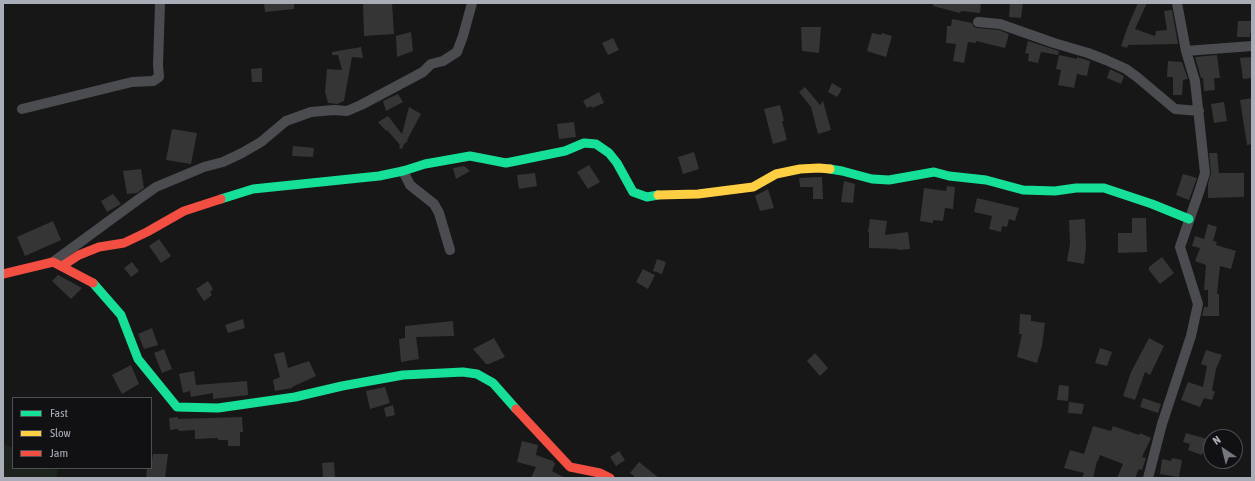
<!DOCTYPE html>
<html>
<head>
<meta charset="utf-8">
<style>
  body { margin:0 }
  #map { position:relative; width:1255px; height:481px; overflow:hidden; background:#171717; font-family:"Asap Condensed",sans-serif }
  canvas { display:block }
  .frame { position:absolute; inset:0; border:4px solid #a8adb8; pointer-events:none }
  .legend { position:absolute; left:12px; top:397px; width:140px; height:72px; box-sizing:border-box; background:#111113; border:1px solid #4d4f55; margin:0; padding:5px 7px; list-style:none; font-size:12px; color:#a8adb8 }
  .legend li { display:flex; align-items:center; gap:8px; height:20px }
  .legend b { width:20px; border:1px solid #4d4f55 }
  .north { position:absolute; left:1203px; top:429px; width:40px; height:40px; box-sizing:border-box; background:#111113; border:1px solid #4d4f55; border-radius:50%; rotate:325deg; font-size:11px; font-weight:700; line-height:16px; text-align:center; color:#a8adb8 }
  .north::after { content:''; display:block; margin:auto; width:14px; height:18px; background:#757880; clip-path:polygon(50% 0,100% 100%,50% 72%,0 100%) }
</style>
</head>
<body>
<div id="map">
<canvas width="1255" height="481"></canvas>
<div class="frame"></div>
<ul class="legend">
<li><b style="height:5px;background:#16e098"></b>Fast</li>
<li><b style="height:5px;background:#ffcf43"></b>Slow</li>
<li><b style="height:5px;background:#f24e42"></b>Jam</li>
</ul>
<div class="north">N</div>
</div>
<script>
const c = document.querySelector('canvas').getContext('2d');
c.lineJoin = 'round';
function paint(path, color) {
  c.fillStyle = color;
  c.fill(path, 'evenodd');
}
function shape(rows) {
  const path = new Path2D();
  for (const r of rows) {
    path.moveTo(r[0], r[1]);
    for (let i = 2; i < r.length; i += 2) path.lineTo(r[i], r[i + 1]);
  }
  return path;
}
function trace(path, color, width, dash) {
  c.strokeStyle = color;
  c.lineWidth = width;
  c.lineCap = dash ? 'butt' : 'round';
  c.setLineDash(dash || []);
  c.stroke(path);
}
const green = shape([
  [3,443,13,448,13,468,52,468,57,470,57,478,3,478]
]);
const building = shape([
  [264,3,294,3,294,9,265,12],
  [363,3,392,3,394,34,364,36],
  [933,3,981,3,980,13,961,11,960,13,933,6],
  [1010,3,1023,3,1021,18,1009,17],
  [1138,3,1147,3,1135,29,1155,36,1156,31,1167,30,1164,11,1172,10,1178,44,1128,45,1127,48,1121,46,1128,26],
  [952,19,972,23,974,27,977,28,999,30,1009,34,1005,48,976,41,976,43,968,42,964,63,953,61,956,44,946,43,947,26,951,26],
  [1238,21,1252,21,1250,37,1237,37],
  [801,27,821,27,819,53,802,51],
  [411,32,413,51,397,57,396,36],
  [872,33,881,35,882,33,892,36,886,57,867,51],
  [613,38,619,50,608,55,602,43],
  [1028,41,1059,51,1058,55,1041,52,1038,63,1028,61,1029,54,1025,53],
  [361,47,363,58,352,57,344,101,337,104,328,103,325,92,327,69,342,70,338,55,332,55,332,52],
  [1059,55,1077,59,1077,57,1090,61,1087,76,1077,74,1074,88,1058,85,1061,70,1056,69],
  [1217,55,1220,78,1214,78,1215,90,1204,91,1203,78,1201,78,1195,57],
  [1252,57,1252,78,1243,79,1240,58],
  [1168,61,1182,62,1188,79,1183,80,1182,95,1173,95,1173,77,1167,77],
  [262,68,262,82,252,82,251,69],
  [1110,69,1124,76,1121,84,1107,78],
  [832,83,842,89,837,97,828,92],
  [805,87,820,105,823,101,831,130,818,134,811,107,799,92],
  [599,92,604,103,592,108,591,106,587,108,583,101],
  [398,94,403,102,386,111,383,101],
  [1252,98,1252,144,1247,145,1240,100],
  [1224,102,1227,121,1214,123,1211,104],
  [780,105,784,121,782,121,787,140,773,144,764,109],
  [409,107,421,114,407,140,408,141,404,144,402,149,399,148,400,145,387,130,386,131,378,122,388,116,402,134],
  [574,122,576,137,559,139,557,124],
  [172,129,197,133,191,164,166,160],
  [293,146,314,148,313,157,292,156],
  [694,152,699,169,683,174,678,157],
  [1209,153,1217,153,1219,173,1244,173,1244,197,1208,198,1208,184,1211,173],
  [589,165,600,182,588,189,577,172],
  [464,166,470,171,456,179,453,168],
  [141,169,144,188,137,193,127,194,123,171],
  [535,173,537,186,519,189,517,175],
  [1183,174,1197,178,1189,200,1176,195],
  [819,177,822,177,823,199,813,199,813,187,800,187,799,178],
  [844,181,855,184,853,203,841,202],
  [947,186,955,187,953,209,945,208,943,221,933,220,933,223,920,221,924,188,946,191],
  [768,189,774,208,760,211,755,196],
  [113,194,121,204,107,212,101,201],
  [977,198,1019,208,1015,221,1009,219,1007,227,1002,226,1001,232,989,229,992,216,974,212],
  [1132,218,1146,218,1147,252,1118,253,1118,233,1132,233],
  [870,219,887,221,885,235,908,232,910,249,898,250,898,249,869,248,869,232,868,232],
  [1085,219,1086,247,1084,264,1067,261,1070,244,1069,220],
  [53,221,61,240,25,256,17,237],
  [1208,224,1217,227,1213,241,1217,242,1216,245,1236,251,1231,269,1220,266,1217,294,1219,294,1219,316,1202,316,1204,307,1208,307,1208,290,1204,290,1206,265,1195,261,1200,248,1192,246,1195,236,1204,239],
  [159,239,171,256,161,263,149,246],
  [1162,257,1174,273,1160,284,1149,270,1149,267],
  [657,259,666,262,662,274,653,271],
  [132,262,139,271,131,277,124,268],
  [643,269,655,275,648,289,636,282],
  [58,275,82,288,71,299,52,281],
  [208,281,213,289,210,292,212,295,204,301,196,289],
  [1020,314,1031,315,1031,321,1045,323,1042,346,1037,363,1017,357,1022,334,1019,334],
  [243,319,245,328,228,333,225,325],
  [453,321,454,336,416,337,419,359,401,362,399,339,405,338,405,326],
  [152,328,158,345,144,349,138,334],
  [494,338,505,357,489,364,486,364,473,349],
  [1149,338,1164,346,1150,375,1145,372,1135,400,1123,396,1131,372],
  [1100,348,1112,352,1107,366,1095,363],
  [164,349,172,369,162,373,154,353],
  [1206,350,1222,355,1216,369,1212,390,1215,392,1212,400,1204,398,1200,407,1181,400,1188,382,1203,387,1207,366,1201,364],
  [284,352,288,368,309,361,316,376,292,387,292,388,275,391,273,380,280,377,274,354],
  [815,353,828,368,820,376,807,361],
  [131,365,139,384,122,394,112,375],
  [194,371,196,385,247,381,248,395,213,399,213,393,191,397,190,391,183,393,179,374],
  [1059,385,1069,386,1068,401,1057,400],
  [385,387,390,403,370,409,366,391],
  [1143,398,1161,404,1158,413,1140,407],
  [1069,402,1084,404,1082,414,1068,413],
  [393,405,395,415,386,417,384,408],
  [178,417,178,419,242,417,243,432,240,432,240,446,228,446,228,440,218,440,218,438,195,439,195,430,179,431,178,429,170,430,169,418],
  [1093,426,1111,431,1113,426,1139,435,1140,433,1151,438,1142,457,1146,458,1142,470,1139,469,1135,478,1117,478,1123,464,1100,455,1098,461,1097,461,1093,478,1082,478,1084,473,1064,468,1070,450,1084,454],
  [1186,433,1207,439,1202,455,1188,450,1190,444,1183,442],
  [522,441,538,445,536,455,553,461,555,464,552,471,565,478,531,478,536,467,517,462],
  [619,451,625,460,616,466,610,457],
  [153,454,168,454,165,478,146,478,147,468,151,468,151,460,152,460],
  [1172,458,1182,460,1179,477,1160,474,1162,459,1171,461],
  [334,462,335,477,323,478,322,463],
  [639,462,659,478,636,478,630,473]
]);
const street = shape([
  [978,22,1000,24,1054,43,1088,53,1106,60,1126,69,1137,77,1175,109,1199,111],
  [1186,51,1252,46],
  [22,109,132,82,153,81,159,77,158,65,160,3],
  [403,171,410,185,434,204,439,213,450,250],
  [53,262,139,199,156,187,204,167,223,162,242,153,261,142,286,121,311,112,334,110,347,111,361,105,423,72,431,64,443,61,457,52,463,36,472,3],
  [1148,478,1162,424,1191,336,1198,304,1180,247,1200,189,1205,173,1195,81,1186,51,1177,3]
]);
const fast = shape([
  [830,169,842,171,872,179,889,180,934,172,949,176,986,180,1023,190,1055,191,1076,188,1104,188,1152,204,1189,219],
  [221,199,253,189,379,176,403,171,425,164,470,156,506,163,565,151,584,143,596,144,609,153,617,163,633,192,647,197,658,195],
  [93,283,121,315,138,359,177,407,218,408,295,397,342,386,403,375,463,372,477,374,493,383,516,409]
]);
const slow = shape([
  [658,195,698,194,753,187,776,174,800,169,819,168,830,169]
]);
const jam = shape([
  [62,266,79,255,99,247,124,243,147,232,184,211,221,199],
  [3,274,53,262,93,283],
  [516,409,570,467,600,473,610,478]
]);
paint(green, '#1d241e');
paint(building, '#353536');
trace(street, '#4b4c50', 10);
trace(fast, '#16e098', 9);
trace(slow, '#ffcf43', 9);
trace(jam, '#f24e42', 9);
</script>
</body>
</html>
